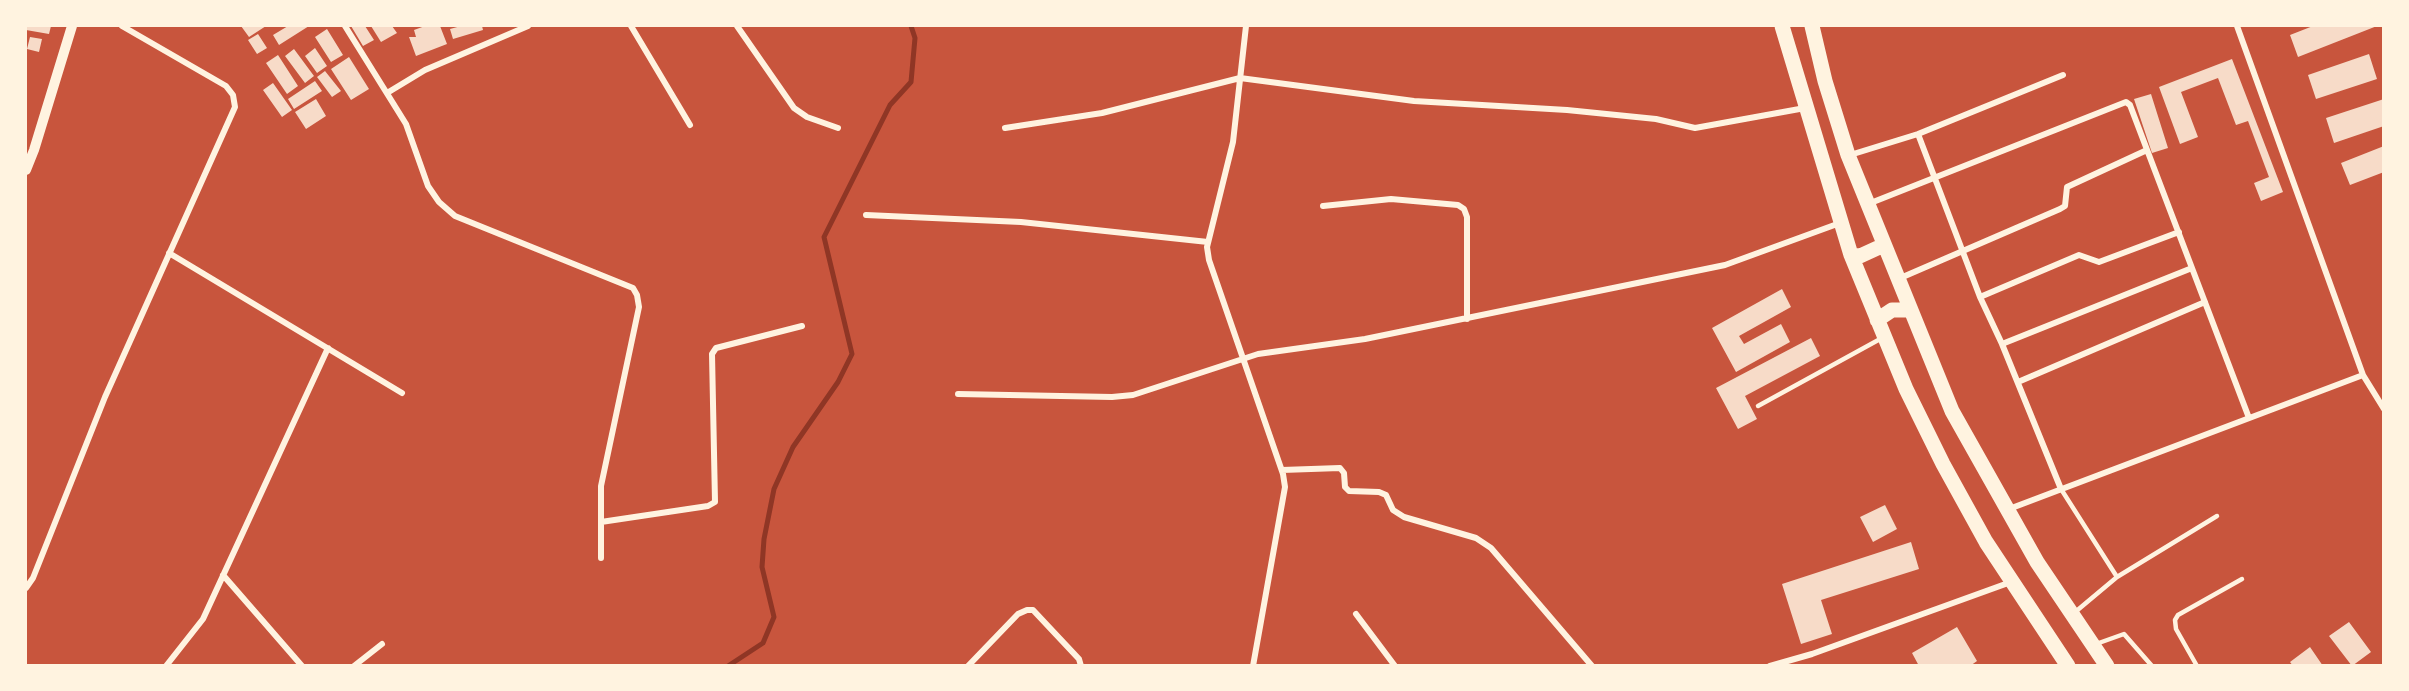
<!DOCTYPE html>
<html>
<head>
<meta charset="utf-8">
<style>
  body { margin:0 }
  #map { position:relative; width:2409px; height:691px; overflow:hidden; background:#c8553d; font-family:"Space Grotesk",sans-serif }
  canvas { display:block }
  .frame { position:absolute; inset:0; border:27px solid #fff3e0; pointer-events:none }
</style>
</head>
<body>
<div id="map">
<canvas width="2409" height="691"></canvas>
<div class="frame"></div>
</div>
<script>
const c = document.querySelector('canvas').getContext('2d');
c.lineJoin = 'round';
function shape(rows) {
  const path = new Path2D();
  for (const r of rows) {
    path.moveTo(r[0], r[1]);
    for (let i = 2; i < r.length; i += 2) path.lineTo(r[i], r[i + 1]);
  }
  return path;
}
function trace(path, color, width, dash) {
  c.strokeStyle = color;
  c.lineWidth = width;
  c.lineCap = dash ? 'butt' : 'round';
  c.setLineDash(dash || []);
  c.stroke(path);
}
function paint(path, color) {
  c.fillStyle = color;
  c.fill(path, 'evenodd');
}
const stream = shape([
  [728,666,763,643,774,617,762,567,764,539,774,489,793,447,838,382,852,354,824,237,890,105,911,82,915,38,911,26]
]);
const building = shape([
  [26,26,51,26,49,34,26,30],
  [241,26,266,26,249,37],
  [288,26,309,26,279,45,273,35],
  [351,26,365,26,374,40,363,46],
  [371,26,392,26,397,33,381,42],
  [425,26,440,26,447,44,416,56,409,37,416,37,414,30],
  [461,26,482,26,483,30,453,39,450,29],
  [2313,26,2377,26,2298,57,2290,35],
  [327,29,343,55,331,62,315,37],
  [258,34,267,48,257,54,248,40],
  [30,37,42,39,39,52,27,49],
  [315,48,327,66,317,73,305,56],
  [294,49,314,76,305,83,285,56],
  [2369,54,2377,79,2316,99,2308,75],
  [278,55,298,86,287,94,266,63],
  [349,57,369,89,351,100,331,69],
  [2232,59,2283,192,2261,201,2254,183,2269,177,2248,121,2236,125,2218,78,2181,92,2198,137,2180,144,2159,87],
  [325,71,341,91,332,97,317,77],
  [315,81,322,91,294,109,288,99],
  [273,83,292,110,282,117,263,90],
  [2151,94,2168,148,2152,153,2134,99],
  [316,99,326,116,306,129,295,112],
  [2384,99,2384,126,2334,143,2326,118],
  [2384,146,2384,172,2350,185,2341,163],
  [1782,289,1791,307,1739,336,1744,344,1781,324,1790,342,1736,372,1712,328],
  [1811,338,1820,356,1745,396,1757,419,1738,429,1716,388],
  [1885,505,1897,529,1873,542,1860,517],
  [1911,542,1919,569,1821,600,1832,634,1801,644,1782,584],
  [2349,622,2371,652,2352,666,2329,636],
  [1957,627,1977,661,1970,666,1919,666,1912,653],
  [2310,647,2323,666,2293,666,2290,662]
]);
const service = shape([
  [1758,406,1882,338],
  [2061,489,2117,577],
  [2074,613,2117,577,2217,516],
  [2096,644,2124,634,2152,666],
  [2197,666,2176,629,2175,620,2178,615,2242,579]
]);
const minor = shape([
  [345,26,406,124,428,186,439,202,455,216,633,288,637,295,639,307,601,486,601,558],
  [631,26,690,125],
  [737,26,794,108,807,117,838,128],
  [1246,26,1233,142,1207,247,1209,260,1283,474,1285,487,1253,666],
  [2237,26,2363,375,2384,409],
  [387,93,425,70,528,26],
  [1005,128,1102,113,1240,78,1414,101,1567,110,1656,119,1695,128,1805,108],
  [1918,134,1980,297,2002,344,2061,489],
  [1850,155,1918,134,2063,75],
  [1868,204,2126,102,2130,105,2249,418],
  [1323,206,1391,199,1458,205,1464,209,1467,217,1467,319],
  [866,215,1021,222,1208,242],
  [169,253,402,393],
  [1898,279,2060,209,2065,206,2067,187,2147,150],
  [1980,297,2079,255,2099,262,2179,232],
  [2002,344,2192,268],
  [2018,382,2205,302],
  [958,394,1112,397,1133,395,1258,354,1365,339,1725,265,1840,223],
  [1282,470,1340,468,1344,473,1345,487,1349,491,1379,492,1386,495,1393,510,1404,517,1476,538,1491,548,1592,666],
  [2009,509,2363,375],
  [601,522,708,506,715,502,712,354,716,348,802,326],
  [223,575,302,666],
  [26,588,33,578,105,397,235,107,233,95,226,86,122,26],
  [1356,614,1395,666],
  [166,666,203,619,328,348],
  [354,666,382,644],
  [968,666,1018,614,1027,610,1033,610,1079,659,1081,666],
  [1770,666,1812,654,2011,582]
]);
const tertiary = shape([
  [26,170,34,150,72,26]
]);
const trunk = shape([
  [1782,26,1851,255,1906,389,1943,464,1986,542,2068,666],
  [1812,26,1825,81,1848,155,1952,411,2037,562,2107,666],
  [1851,255,1860,256,1884,245],
  [1877,320,1892,310,1909,310]
]);
trace(stream, '#8f3625', 5);
paint(building, '#f7dbc8');
trace(service, '#fff3e0', 4.5);
trace(minor, '#fff3e0', 6);
trace(tertiary, '#fff3e0', 10);
trace(trunk, '#fff3e0', 15);
</script>
</body>
</html>
